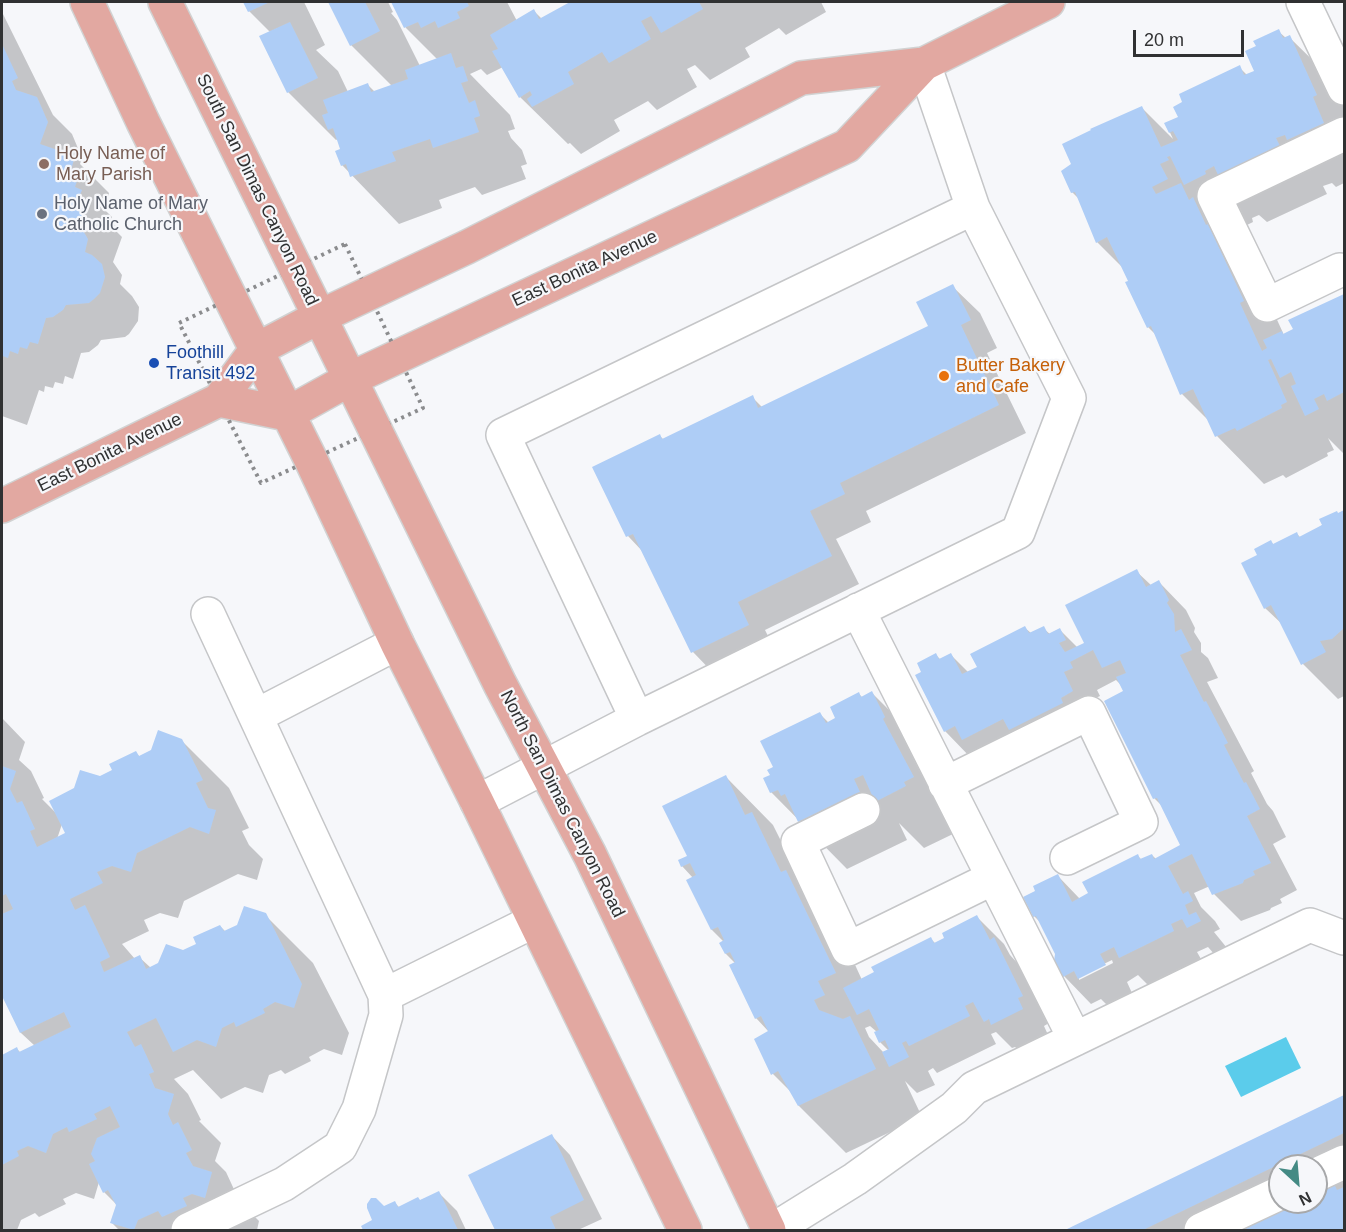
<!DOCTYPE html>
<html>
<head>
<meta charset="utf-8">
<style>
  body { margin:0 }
  #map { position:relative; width:1346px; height:1232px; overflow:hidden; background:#f6f7fa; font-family:Helvetica,sans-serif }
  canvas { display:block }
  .frame { position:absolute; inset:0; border:3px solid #303132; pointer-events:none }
  .north { position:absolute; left:1268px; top:1154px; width:60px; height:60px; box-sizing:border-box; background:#f6f7fa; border:2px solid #a7a8aa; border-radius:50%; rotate:154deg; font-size:16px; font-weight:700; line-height:24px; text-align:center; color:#303132 }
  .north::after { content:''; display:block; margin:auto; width:21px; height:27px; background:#448a84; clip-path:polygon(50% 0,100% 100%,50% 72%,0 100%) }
  .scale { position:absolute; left:1133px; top:30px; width:111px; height:27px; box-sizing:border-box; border:3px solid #303132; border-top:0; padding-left:8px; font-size:18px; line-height:21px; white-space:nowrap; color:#303132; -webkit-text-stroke:4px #f6f7fa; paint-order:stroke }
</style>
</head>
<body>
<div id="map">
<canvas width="1346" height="1232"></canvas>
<div class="frame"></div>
<div class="north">N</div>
<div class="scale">20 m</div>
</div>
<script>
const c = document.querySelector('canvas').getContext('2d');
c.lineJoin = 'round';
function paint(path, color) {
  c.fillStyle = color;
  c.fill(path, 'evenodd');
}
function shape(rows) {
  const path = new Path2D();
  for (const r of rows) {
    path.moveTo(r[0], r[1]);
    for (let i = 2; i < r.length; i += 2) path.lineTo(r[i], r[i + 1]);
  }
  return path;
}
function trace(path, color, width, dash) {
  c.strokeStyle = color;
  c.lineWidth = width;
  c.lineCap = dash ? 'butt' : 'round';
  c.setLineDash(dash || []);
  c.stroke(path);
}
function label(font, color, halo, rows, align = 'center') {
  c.font = font + ' Helvetica,sans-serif';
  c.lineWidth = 4.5;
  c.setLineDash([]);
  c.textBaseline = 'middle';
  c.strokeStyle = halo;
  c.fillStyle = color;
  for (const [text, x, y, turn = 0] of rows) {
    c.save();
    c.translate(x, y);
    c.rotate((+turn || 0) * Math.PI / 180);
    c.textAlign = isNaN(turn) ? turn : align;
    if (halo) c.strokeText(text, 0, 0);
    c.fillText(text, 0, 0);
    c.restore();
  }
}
const water = shape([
  [1286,1037,1301,1068,1241,1097,1225,1066]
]);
const shadow = shape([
  [244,2,304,2,325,45,316,50,338,71,348,92,368,85,375,92,392,86,351,45,330,2,388,2,393,12,391,13,397,20,420,66,438,60,406,28,393,2,507,2,517,21,534,11,542,19,573,2,821,2,826,12,786,35,779,28,745,48,750,57,710,80,695,65,687,69,697,87,657,110,648,101,614,120,620,131,581,154,570,143,568,144,520,97,503,67,487,75,481,69,470,74,510,115,515,129,508,131,511,138,522,150,527,164,521,166,526,179,482,195,475,187,439,200,442,208,399,224,342,165,342,150,338,139,336,140,288,92,261,37,271,33,249,11],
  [2,12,53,115,72,134,82,158,80,164,109,193,105,210,112,217,110,221,116,226,115,230,122,237,113,262,122,275,120,284,132,296,139,307,138,321,129,334,125,337,101,340,98,345,89,352,81,353,73,379,65,376,63,384,55,382,53,388,45,386,44,392,39,390,27,425,2,416],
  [1278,31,1286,38,1289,37,1337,84,1344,101,1344,183,1336,187,1332,183,1323,186,1327,194,1267,222,1259,215,1252,218,1253,222,1233,232,1256,274,1284,335,1295,330,1290,320,1344,296,1344,454,1328,438,1334,450,1327,453,1328,456,1286,478,1283,475,1264,484,1217,436,1210,422,1182,394,1157,336,1148,327,1123,268,1097,242,1080,200,1072,192,1142,108,1173,139,1166,124,1180,118,1239,67,1248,76,1256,72,1258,47],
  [952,286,980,313,997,348,987,353,1026,433,866,511,871,522,836,539,859,584,765,630,776,652,720,680,693,652,644,553,628,536,660,436,664,440,752,397,763,408,930,326],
  [1344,512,1344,696,1338,699,1303,664,1283,625,1265,608,1260,556,1271,542,1275,546,1297,534,1301,538],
  [1136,571,1152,586,1159,582,1186,610,1195,628,1194,632,1201,643,1201,652,1208,658,1218,678,1207,682,1254,771,1251,773,1267,804,1273,811,1286,837,1273,844,1297,890,1280,899,1282,903,1271,908,1270,910,1241,921,1214,894,1210,886,1194,893,1201,907,1215,921,1220,929,1214,932,1227,948,1215,955,1208,947,1197,952,1201,959,1148,985,1138,975,1127,982,1132,993,1107,1005,1101,999,1091,1004,1064,976,1057,954,1041,923,1034,916,1037,891,1057,875,1080,899,1090,894,1137,855,1142,860,1152,855,1156,859,1182,846,1163,807,1155,799,1123,687,1116,680,1097,690,1100,696,972,759,945,731,923,673,936,655,941,660,951,655,968,672,979,667,1025,628,1031,633,1043,628,1051,635,1060,630,1078,648,1086,644],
  [1112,960,1113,963,1079,980,1079,976],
  [872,693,920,741,961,825,951,830,953,834,924,848,899,823,907,840,847,869,771,792,772,776,775,768,820,714,829,723,837,719,859,694,863,698],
  [2,718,25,742,19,760,31,771,44,798,42,799,56,813,100,778,114,770,136,753,140,757,181,740,229,788,249,828,242,831,249,845,263,859,257,880,238,874,184,901,178,918,160,913,144,920,149,931,122,944,135,959,139,957,151,968,198,945,220,926,226,932,265,915,313,963,349,1033,342,1055,324,1049,309,1057,311,1061,285,1074,281,1070,269,1075,263,1093,245,1087,221,1099,193,1070,174,1079,188,1094,201,1120,199,1121,221,1143,215,1161,226,1172,238,1198,237,1199,259,1221,257,1230,119,1230,112,1223,117,1205,104,1192,99,1182,94,1199,76,1193,63,1199,66,1204,39,1217,35,1213,21,1220,17,1230,2,1230,2,1064,4,1063,2,1056,17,1049,21,1053,35,1046,21,1033,2,993],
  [62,824,67,834,57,839],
  [726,777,773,825,783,845,834,919,862,980,931,939,936,944,977,917,1004,944,1010,955,1021,967,1049,1023,1044,1026,1049,1037,1020,1051,1015,1047,1012,1048,996,1032,991,1034,996,1044,937,1073,933,1068,928,1071,935,1085,917,1093,905,1081,922,1117,846,1153,799,1106,792,1093,773,1074,769,1032,756,1018,736,964,726,954,724,942,712,930,693,878,682,866,689,857],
  [870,1026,877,1032,880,1042,889,1051,884,1053,869,1037,865,1028],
  [1344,1097,1344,1230,1069,1230],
  [1280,1166,1316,1166,1316,1202,1280,1202],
  [552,1136,570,1155,602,1219,578,1230,497,1230,470,1176],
  [439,1193,457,1211,466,1230,365,1230,363,1226,374,1221,384,1208,395,1203,400,1208]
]);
const building = shape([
  [243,2,270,2,248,12],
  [328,2,365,2,380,31,350,46],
  [391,2,467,2,469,6,457,12,460,18,438,28,435,21,421,28,418,22,404,28],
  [570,2,699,2,703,9,661,33,651,16,641,21,651,39,609,63,602,52,568,72,574,84,532,107,527,99,532,95,530,91,519,98,492,51,498,49,490,35,534,9,539,19],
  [290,22,318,78,287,93,259,36],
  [1279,29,1283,38,1290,35,1317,95,1313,97,1324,123,1287,140,1285,135,1276,138,1280,146,1218,175,1214,166,1205,171,1206,174,1184,185,1170,156,1167,157,1169,160,1160,164,1168,179,1152,187,1156,194,1181,183,1189,200,1193,197,1206,225,1208,224,1244,301,1240,303,1262,351,1267,348,1263,340,1282,331,1283,334,1293,329,1288,320,1344,294,1344,392,1327,401,1324,394,1314,399,1319,409,1305,416,1291,386,1296,384,1291,372,1280,378,1271,359,1268,360,1287,402,1281,405,1282,408,1237,431,1235,428,1215,437,1193,389,1180,395,1151,326,1147,328,1125,282,1128,281,1107,237,1096,243,1075,192,1071,193,1061,171,1071,164,1062,144,1091,130,1090,129,1142,106,1161,147,1178,140,1173,131,1169,133,1164,123,1178,117,1173,107,1182,102,1179,94,1240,65,1244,75,1254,71,1245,51,1256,46,1253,41],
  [2,44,18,78,12,81,16,90,37,97,48,122,40,144,75,156,69,177,77,181,75,187,82,190,79,197,88,201,77,228,82,229,88,239,85,252,92,255,102,264,105,277,100,293,94,299,89,303,66,305,63,310,53,317,46,318,38,344,30,342,27,349,20,347,18,354,10,351,8,358,3,356,2,361],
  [451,53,456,68,463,66,468,81,461,83,469,103,475,100,480,116,474,118,479,132,433,148,430,139,392,152,396,161,350,177,346,164,341,166,335,151,340,149,333,128,328,130,322,115,328,113,323,100,368,83,371,92,408,79,405,70],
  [953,284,971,320,961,325,999,405,840,483,845,494,810,511,832,556,738,602,749,625,691,653,633,534,626,537,592,467,660,434,662,439,753,395,758,408,928,326,916,302],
  [1344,510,1344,628,1332,639,1320,641,1326,652,1301,665,1271,605,1264,609,1241,563,1257,555,1254,549,1271,540,1273,544,1297,532,1299,537,1322,525,1319,519,1337,511,1338,513],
  [1137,569,1146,587,1159,580,1169,600,1167,603,1174,614,1175,632,1181,629,1192,650,1180,655,1204,702,1206,701,1228,743,1224,745,1244,783,1246,782,1260,809,1247,816,1271,863,1253,871,1255,875,1244,880,1243,883,1212,895,1192,854,1168,866,1183,894,1188,891,1193,901,1185,905,1189,915,1196,912,1201,921,1187,928,1182,919,1171,924,1174,931,1119,958,1114,947,1100,954,1106,965,1078,979,1074,971,1063,977,1054,961,1055,954,1036,916,1033,917,1023,897,1035,891,1033,886,1058,874,1072,902,1088,893,1082,882,1138,854,1140,859,1152,854,1154,859,1180,845,1157,798,1153,799,1104,701,1123,691,1116,677,1126,673,1120,660,1102,668,1093,650,1070,662,1073,668,1064,672,1073,691,1061,698,1063,703,1009,730,1003,719,962,740,955,726,944,732,915,675,921,672,917,663,936,653,939,659,951,653,962,674,977,667,970,654,1025,626,1029,633,1044,626,1048,634,1060,628,1066,640,1059,643,1065,652,1084,643,1065,605],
  [872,691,885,717,883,719,914,777,904,782,906,786,875,802,863,775,854,779,860,792,798,822,785,794,781,796,778,790,770,793,763,778,770,775,767,770,773,767,760,741,820,712,826,723,835,718,830,707,859,692,861,697],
  [158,730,182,739,203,780,196,783,208,808,216,810,209,834,190,827,137,853,131,872,112,866,97,872,103,883,70,899,75,910,85,905,110,957,100,962,104,972,140,955,146,969,158,963,166,944,183,950,196,944,193,937,220,925,224,931,237,925,244,906,266,913,302,984,294,1008,275,1002,263,1009,265,1013,236,1027,234,1022,222,1028,216,1047,197,1040,173,1052,156,1018,127,1032,135,1047,141,1044,154,1072,149,1074,155,1088,174,1094,168,1114,173,1125,178,1122,192,1150,186,1153,193,1166,212,1172,205,1198,192,1194,183,1198,187,1206,162,1217,158,1211,138,1220,134,1230,110,1223,116,1205,108,1190,103,1193,89,1164,95,1161,91,1154,97,1138,120,1127,110,1106,94,1114,97,1119,69,1132,67,1127,53,1134,46,1153,28,1146,17,1151,19,1156,2,1165,2,1055,17,1047,19,1052,71,1027,64,1012,20,1033,2,996,2,914,13,909,6,894,2,896,2,766,16,771,10,789,17,803,22,801,35,829,30,831,37,847,65,833,49,801,74,788,80,770,100,776,112,770,109,764,136,751,139,756,151,750],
  [726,775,745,815,752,812,781,872,786,870,836,973,818,981,825,995,814,1000,819,1010,843,1019,850,1016,876,1069,798,1106,778,1071,771,1075,754,1039,768,1031,761,1016,755,1019,729,965,735,962,730,952,725,954,719,943,724,940,718,927,711,930,686,880,696,875,690,863,681,867,678,860,687,856,662,806],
  [977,915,990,940,994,937,1023,996,1018,998,1023,1009,991,1025,989,1019,984,1022,973,1002,965,1006,970,1016,909,1046,906,1041,902,1043,909,1057,889,1067,882,1052,889,1049,885,1040,879,1043,874,1032,879,1030,869,1009,857,1015,843,988,874,972,871,967,931,937,934,943,944,938,942,933],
  [1344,1095,1344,1133,1143,1230,1065,1230],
  [552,1134,584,1200,550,1217,556,1230,495,1230,468,1175],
  [1334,1184,1337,1190,1344,1187,1344,1230,1239,1230,1297,1202,1316,1202,1316,1193],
  [439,1191,458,1230,363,1230,361,1226,372,1220,367,1208,367,1204,371,1198,376,1198,384,1206,395,1201,398,1207,418,1197,420,1200]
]);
const path = shape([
  [345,244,423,408,261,483,179,323,345,244]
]);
const minor = shape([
  [1303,2,1344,88],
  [1340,270,1267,305,1214,196,1344,134],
  [858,610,1075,1039],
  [256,716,397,643],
  [637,719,503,435,973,208],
  [945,784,1089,713,1141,822,1067,858],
  [477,802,637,719,1018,532,1069,398,973,208,924,64],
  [863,810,798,842,848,949,993,878],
  [385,995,534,921],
  [1316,1175,1344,1162],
  [188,1230,284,1184,340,1147,359,1109,386,1015,385,995,208,614],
  [773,1230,855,1179,954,1108,974,1088,1310,925,1344,938],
  [1201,1230,1280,1193]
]);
const major = shape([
  [87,2,143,122,311,460,397,643,477,802,685,1230],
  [165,2,500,684,590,855,769,1230],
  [219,400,287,414,350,379,847,146,924,64,1048,2],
  [2,506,219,400,256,350,319,317,467,247,801,78,924,64]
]);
const markers = [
  [44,164,6,"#8d6e63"],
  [42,214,6,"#6b7280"],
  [154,363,6,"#1a4fb4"],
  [944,376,6,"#e8710a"]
];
const educationNames = [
  ["Holy Name of",56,154],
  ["Mary Parish",56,175]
];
const streetNames = [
  ["South San Dimas Canyon Road",257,190,64],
  ["East Bonita Avenue",585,269,-25],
  ["East Bonita Avenue",110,453,-26],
  ["North San Dimas Canyon Road",562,804,63]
];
const worshipNames = [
  ["Holy Name of Mary",54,204],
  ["Catholic Church",54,225]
];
const transitNames = [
  ["Foothill",166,353],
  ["Transit 492",166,374]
];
const foodNames = [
  ["Butter Bakery",956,366],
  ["and Cafe",956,387]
];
paint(water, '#5bcceb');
paint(shadow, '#0003');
paint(building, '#aecdf6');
trace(minor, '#c5c6c8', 36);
trace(major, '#d1d2d2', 36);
trace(path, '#8b8c8e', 4, [3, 4.5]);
trace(minor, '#fff', 33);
trace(major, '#e2a8a1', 33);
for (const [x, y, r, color] of markers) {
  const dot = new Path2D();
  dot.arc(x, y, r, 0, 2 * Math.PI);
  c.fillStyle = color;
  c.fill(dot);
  trace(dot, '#f6f7fa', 2);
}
label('18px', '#785e54', '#f6f7fa', educationNames, 'left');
label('18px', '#303132', '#f6f7fa', streetNames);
label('18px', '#5b616d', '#f6f7fa', worshipNames, 'left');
label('18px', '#164399', '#f6f7fa', transitNames, 'left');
label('18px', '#c56008', '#f6f7fa', foodNames, 'left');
</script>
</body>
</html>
